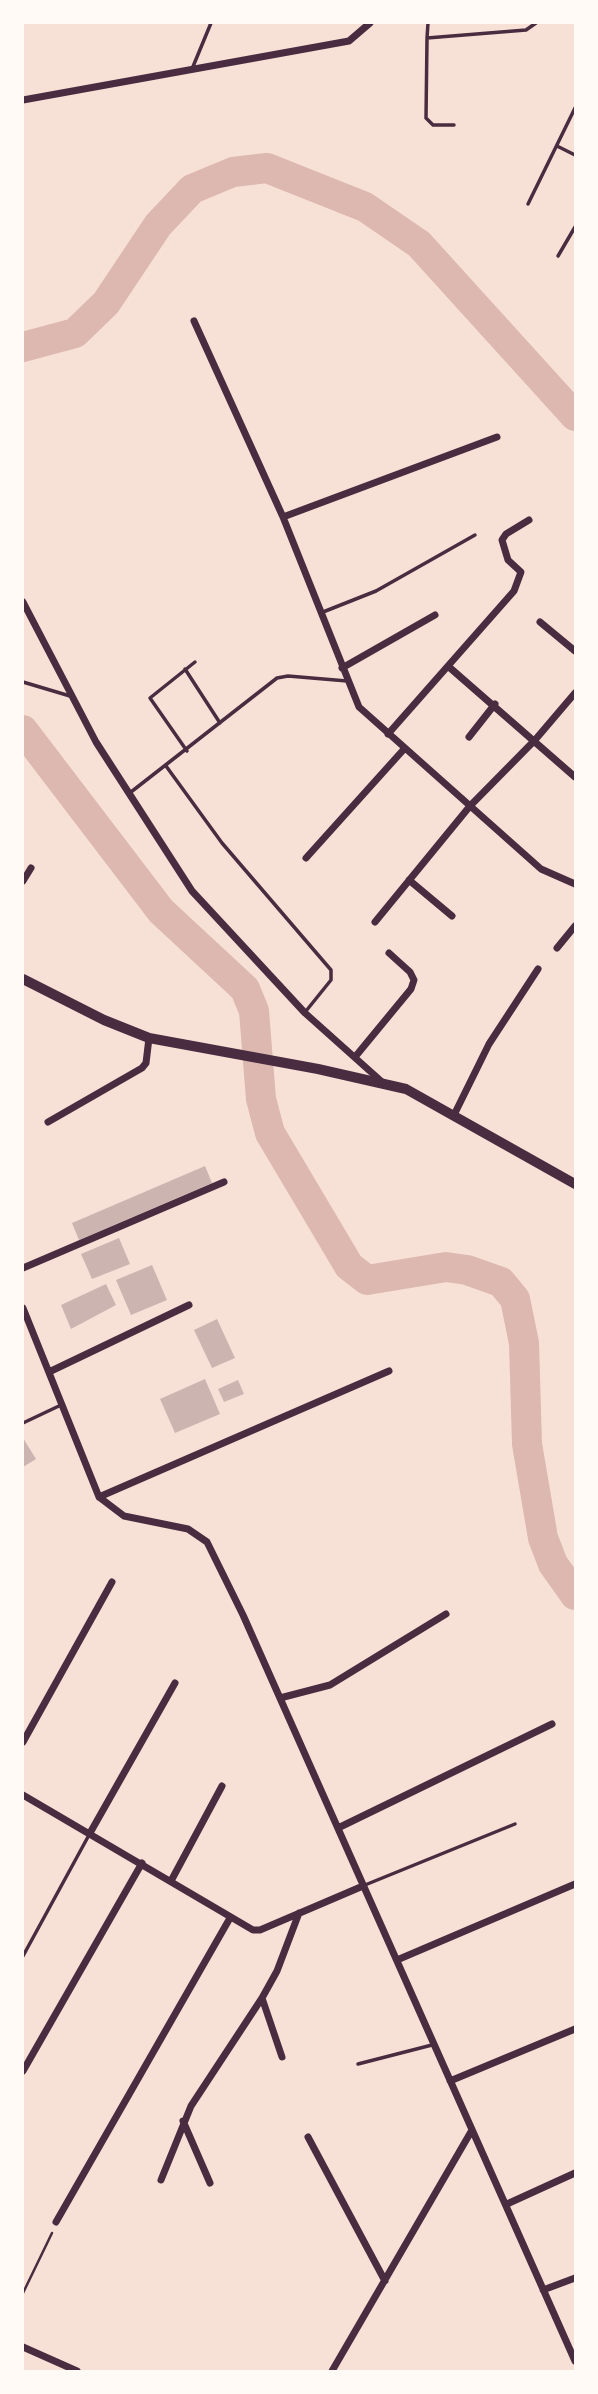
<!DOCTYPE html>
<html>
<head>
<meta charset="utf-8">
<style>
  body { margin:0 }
  #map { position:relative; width:598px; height:2394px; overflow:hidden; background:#f7e1d7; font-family:"Source Serif 4",serif }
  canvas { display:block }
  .frame { position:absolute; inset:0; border:24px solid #fffaf5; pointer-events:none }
</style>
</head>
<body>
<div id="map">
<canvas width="598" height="2394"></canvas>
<div class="frame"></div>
</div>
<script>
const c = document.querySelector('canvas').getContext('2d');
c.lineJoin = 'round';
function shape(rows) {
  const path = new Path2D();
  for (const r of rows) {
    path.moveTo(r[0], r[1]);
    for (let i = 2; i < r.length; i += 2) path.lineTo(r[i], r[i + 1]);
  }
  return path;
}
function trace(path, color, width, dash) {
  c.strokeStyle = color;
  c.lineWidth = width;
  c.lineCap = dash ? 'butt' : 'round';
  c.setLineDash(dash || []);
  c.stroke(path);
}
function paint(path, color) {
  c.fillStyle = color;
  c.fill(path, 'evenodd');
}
const river = shape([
  [23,347,75,333,106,303,158,225,192,189,233,172,267,168,365,207,419,244,575,416],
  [23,730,161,911,245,989,254,1011,261,1099,270,1133,349,1266,367,1280,446,1267,467,1270,501,1282,515,1299,524,1343,527,1444,543,1538,553,1564,575,1595]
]);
const building = shape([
  [205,1166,212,1183,79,1240,72,1223],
  [119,1238,130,1264,92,1279,81,1254],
  [152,1265,167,1300,131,1315,116,1280],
  [106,1284,116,1305,71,1329,61,1305],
  [217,1319,235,1358,212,1368,194,1330],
  [205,1379,220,1414,175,1433,160,1399],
  [238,1380,244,1394,224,1402,218,1389],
  [23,1438,36,1459,23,1467]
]);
const path = shape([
  [23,2293,52,2233]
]);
const service = shape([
  [428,23,427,38,526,30,536,23],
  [427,39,426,118,433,125,454,125],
  [192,69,211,23],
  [557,146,575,155],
  [528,204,575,108],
  [558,256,575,227],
  [323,612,376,591,475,535],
  [185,669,220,723],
  [23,682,70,696],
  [187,751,150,698,195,662],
  [166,766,222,843,331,970,331,980,306,1011],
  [131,792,277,678,288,676,347,681],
  [23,1423,61,1405],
  [365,1885,515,1824],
  [23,1956,89,1835],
  [358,2064,432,2045]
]);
const minor = shape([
  [23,100,349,41,370,23],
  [194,321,283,517,359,707,541,869,575,884],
  [283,517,497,437],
  [23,602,96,742,192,891,305,1013,381,1081],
  [540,622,575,651],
  [449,667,575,777],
  [342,668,435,615],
  [388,734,514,591,521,572,508,560,502,540,506,534,529,520],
  [469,737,495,704],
  [306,858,405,748],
  [409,880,452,916],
  [23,881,31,868],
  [375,922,470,806,535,740,575,693],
  [557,948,575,926],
  [355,1057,411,989,414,980,410,972,389,953],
  [454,1115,489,1044,538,969],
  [48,1122,142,1068,146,1063,149,1038],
  [23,1268,224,1182],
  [23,1308,99,1497,124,1516,188,1529,207,1542,243,1615,575,2361],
  [49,1372,189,1305],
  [99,1497,389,1371],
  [280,1698,330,1685,446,1614],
  [23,1742,112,1582],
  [23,1795,253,1930,260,1930,363,1886],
  [338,1828,552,1724],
  [90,1833,175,1683],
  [171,1881,222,1786],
  [397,1960,575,1884],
  [262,1998,282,2057],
  [23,2071,142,1863],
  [450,2081,575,2029],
  [183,2121,210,2183],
  [308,2137,385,2281],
  [161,2180,191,2106,262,1998,277,1971,299,1913],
  [507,2204,575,2173],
  [56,2222,230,1918],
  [543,2290,575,2278],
  [23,2347,77,2371],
  [332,2371,472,2130]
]);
const tertiary = shape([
  [23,979,104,1020,149,1038,318,1069,406,1089,575,1184]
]);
trace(river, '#dcb8b0', 30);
paint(building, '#ccb4b1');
trace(path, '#4a2c40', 2.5);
trace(service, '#4a2c40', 3.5);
trace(minor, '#4a2c40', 7);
trace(tertiary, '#4a2c40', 10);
</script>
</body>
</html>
